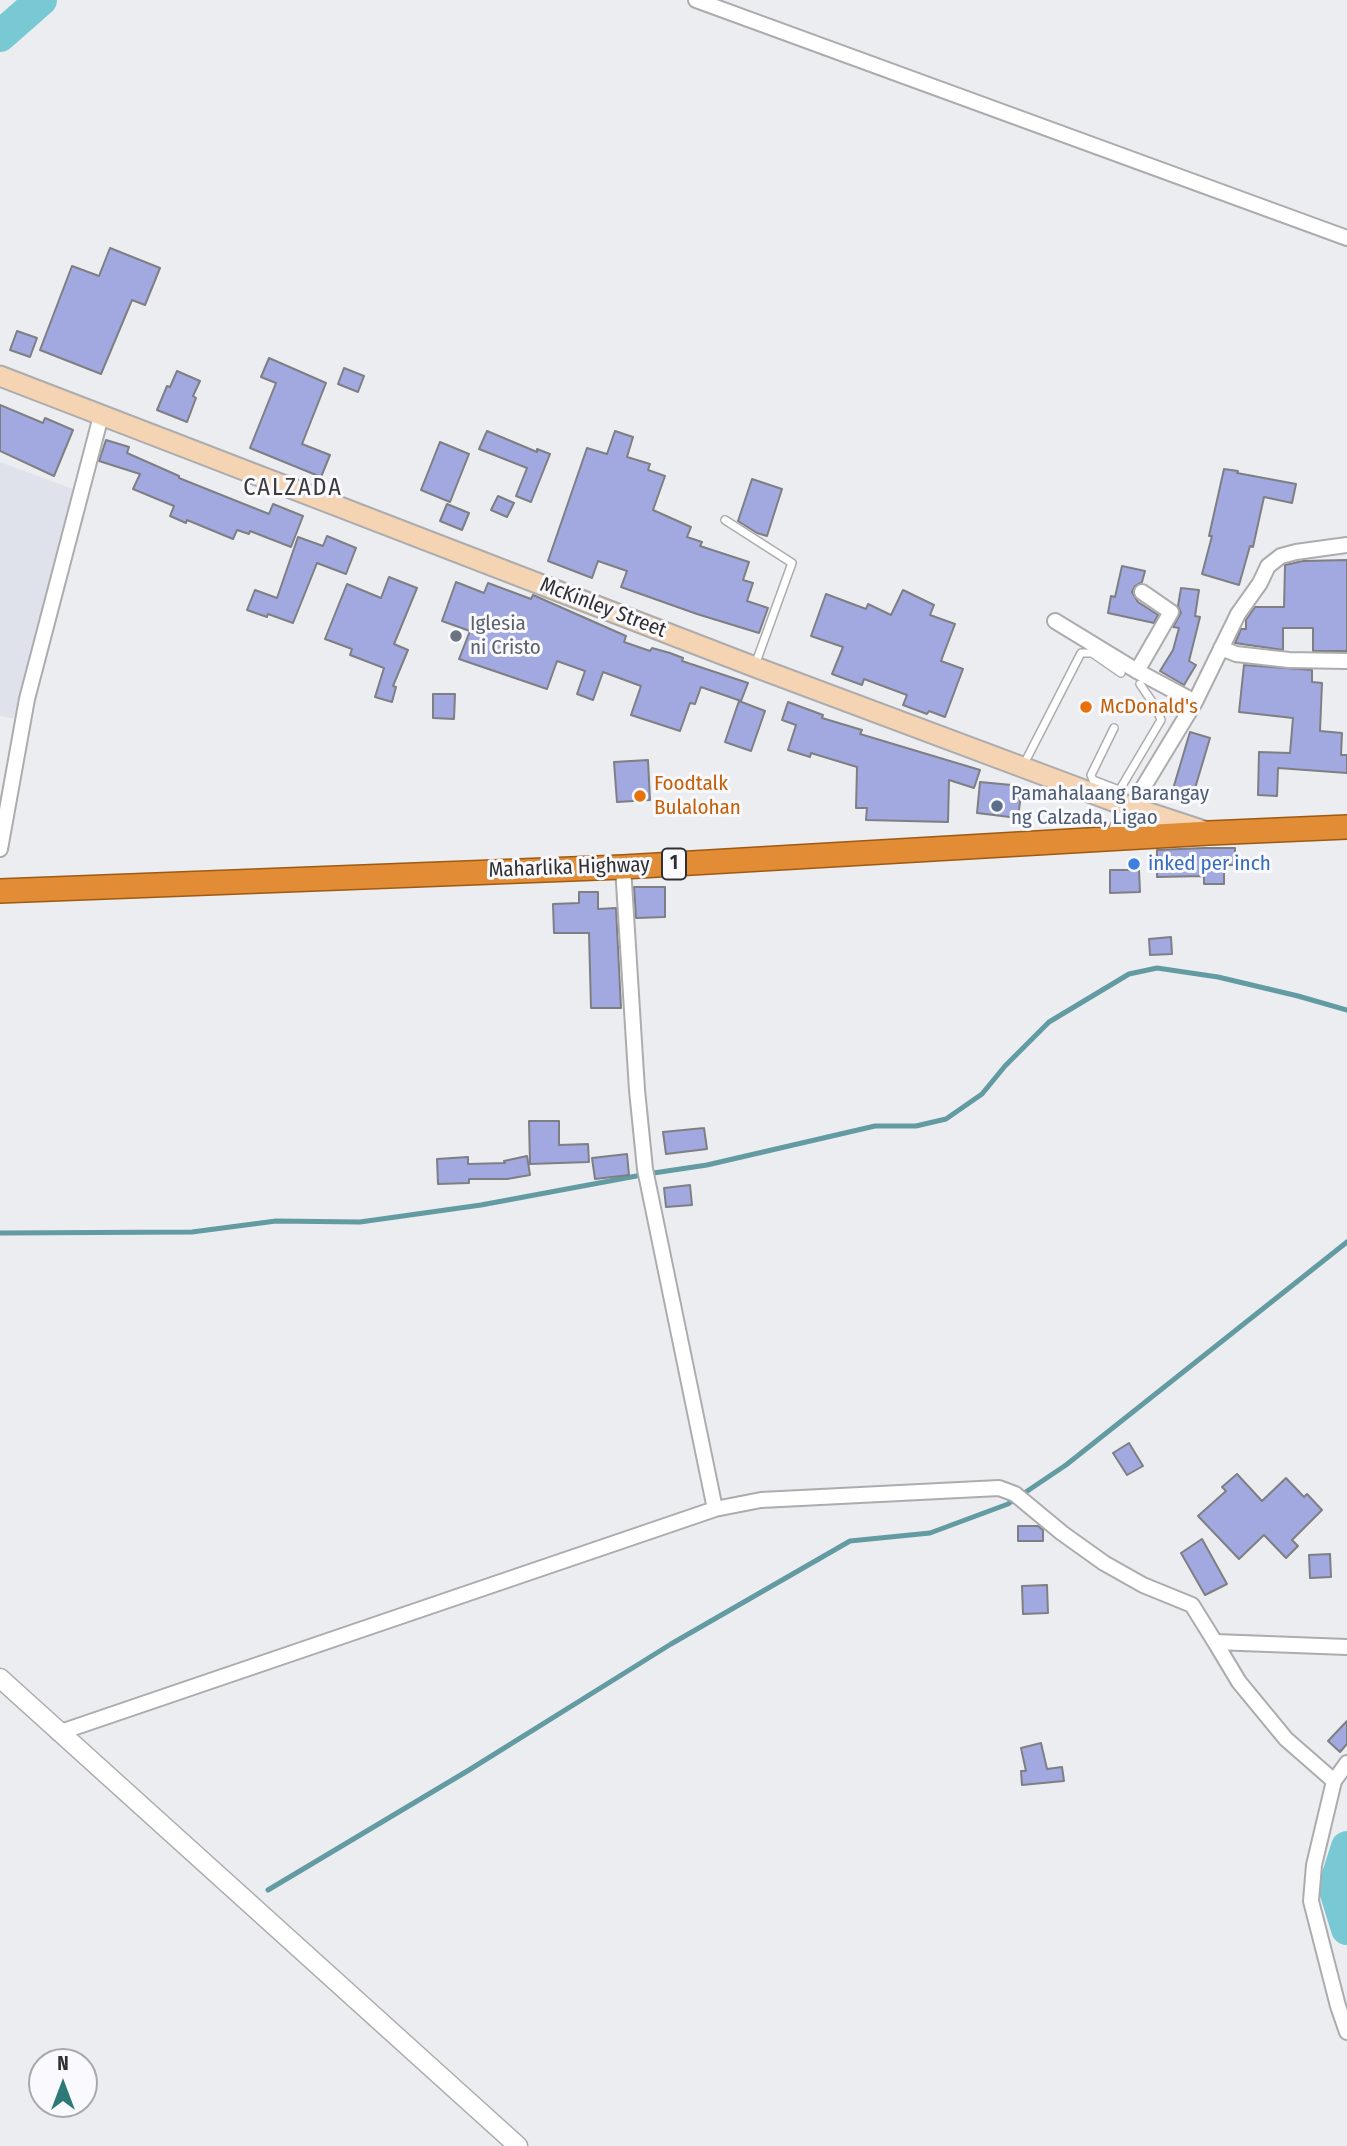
<!DOCTYPE html>
<html>
<head>
<meta charset="utf-8">
<style>
  body { margin:0 }
  #map { position:relative; width:1347px; height:2146px; overflow:hidden; background:#ecedf0; font-family:"Fira Sans Condensed",sans-serif }
  canvas { display:block }
  .north { position:absolute; left:28px; top:2048px; width:70px; height:70px; box-sizing:border-box; background:#fafafe; border:2px solid #a9a9ac; border-radius:50%; rotate:0deg; font-size:19px; font-weight:700; line-height:28px; text-align:center; color:#303032 }
  .north::after { content:''; display:block; margin:auto; width:24px; height:32px; background:#2f7878; clip-path:polygon(50% 0,100% 100%,50% 72%,0 100%) }
</style>
</head>
<body>
<div id="map">
<canvas width="1347" height="2146"></canvas>
<div class="north">N</div>
</div>
<script>
const c = document.querySelector('canvas').getContext('2d');
c.lineJoin = 'round';
function paint(path, color) {
  c.fillStyle = color;
  c.fill(path, 'evenodd');
}
function shape(rows) {
  const path = new Path2D();
  for (const r of rows) {
    path.moveTo(r[0], r[1]);
    for (let i = 2; i < r.length; i += 2) path.lineTo(r[i], r[i + 1]);
  }
  return path;
}
function trace(path, color, width, dash) {
  c.strokeStyle = color;
  c.lineWidth = width;
  c.lineCap = dash ? 'butt' : 'round';
  c.setLineDash(dash || []);
  c.stroke(path);
}
function label(font, color, halo, rows, align = 'center') {
  c.font = font + ' "Fira Sans Condensed",sans-serif';
  c.lineWidth = 6;
  c.setLineDash([]);
  c.textBaseline = 'middle';
  c.strokeStyle = halo;
  c.fillStyle = color;
  for (const [text, x, y, turn = 0] of rows) {
    c.save();
    c.translate(x, y);
    c.rotate((+turn || 0) * Math.PI / 180);
    c.textAlign = isNaN(turn) ? turn : align;
    if (halo) c.strokeText(text, 0, 0);
    c.fillText(text, 0, 0);
    c.restore();
  }
}
const built = shape([
  [0,462,81,492,24,720,0,716]
]);
const stream = shape([
  [0,1233,192,1232,276,1221,360,1222,481,1205,647,1174,707,1165,875,1126,916,1126,946,1119,982,1094,1005,1066,1049,1022,1129,974,1157,968,1218,977,1298,996,1347,1010],
  [268,1890,469,1770,671,1644,850,1541,930,1533,1008,1504,1066,1465,1347,1242]
]);
const river = shape([
  [0,36,41,0],
  [1347,1847,1334,1887,1347,1929]
]);
const building = shape([
  [110,248,160,268,145,305,132,300,101,374,40,350,72,266,99,276,110,248],
  [17,331,37,338,30,357,10,350,17,331],
  [269,358,326,383,302,444,330,455,321,477,250,448,276,383,261,377,269,358],
  [344,368,364,376,358,392,338,384,344,368],
  [177,371,200,381,193,396,196,398,187,422,157,410,167,386,170,387,177,371],
  [0,405,43,423,45,418,73,430,54,476,0,451,0,405],
  [487,431,537,452,537,449,550,454,531,502,516,496,527,468,479,449,487,431],
  [615,431,633,437,627,457,650,464,648,470,665,476,653,510,691,527,687,537,702,542,700,546,749,562,743,580,753,583,747,601,768,608,759,633,697,614,621,587,627,571,598,561,592,578,548,561,587,448,607,454,615,431],
  [106,440,129,447,127,453,179,476,179,478,269,514,273,504,303,516,291,547,250,531,249,534,237,530,233,539,187,520,186,523,170,516,174,506,133,489,140,474,99,461,106,440],
  [440,442,469,454,450,502,421,490,440,442],
  [1224,469,1238,471,1237,473,1296,484,1292,503,1264,497,1253,547,1250,546,1239,585,1202,574,1212,536,1209,536,1224,469],
  [752,479,782,489,767,536,757,533,738,521,752,479],
  [498,496,514,503,507,517,491,510,498,496],
  [447,504,469,513,462,530,440,521,447,504],
  [327,536,356,548,346,574,317,563,293,623,268,614,267,617,247,610,255,590,277,598,298,537,323,546,327,536],
  [1347,560,1347,651,1313,651,1313,628,1283,628,1283,650,1235,643,1241,629,1246,629,1246,620,1255,607,1284,607,1285,565,1303,561,1347,560],
  [1122,566,1145,571,1142,582,1135,586,1132,592,1138,602,1158,615,1154,623,1108,613,1111,596,1115,597,1122,566],
  [389,577,417,588,394,644,408,650,393,686,396,687,392,702,375,697,384,668,350,655,352,649,325,639,347,584,381,598,389,577],
  [456,582,484,593,488,583,531,599,533,595,626,636,624,642,650,651,652,648,670,653,683,658,682,661,748,683,741,701,701,687,695,704,690,703,680,731,631,715,641,686,603,672,593,700,577,694,585,671,557,661,547,689,459,659,470,631,442,621,456,582],
  [1181,588,1199,590,1195,616,1200,617,1189,661,1196,665,1184,685,1160,671,1173,650,1179,628,1173,627,1181,613,1178,606,1181,588],
  [903,590,934,605,930,615,955,624,941,661,963,669,945,717,929,711,927,714,903,705,907,695,864,679,862,685,832,674,843,647,811,636,826,594,866,609,868,604,891,615,903,590],
  [1244,665,1312,670,1312,682,1322,683,1320,731,1342,733,1341,755,1347,755,1347,773,1278,768,1277,796,1258,795,1259,752,1290,753,1293,718,1239,712,1244,665],
  [433,694,455,694,454,719,433,718,433,694],
  [739,701,765,711,751,751,725,742,739,701],
  [788,702,823,715,822,718,862,730,860,734,980,770,974,788,949,780,948,822,866,820,867,808,856,808,857,767,811,753,810,757,788,750,796,725,782,720,788,702],
  [1190,732,1210,738,1193,795,1173,789,1190,732],
  [648,760,650,800,617,802,614,762,648,760],
  [980,782,1022,786,1018,818,977,813,980,782],
  [1204,848,1235,848,1235,865,1224,865,1224,884,1204,884,1204,876,1157,877,1157,850,1204,848],
  [1110,870,1139,870,1140,892,1110,893,1110,870],
  [634,887,665,887,665,917,636,918,634,887],
  [579,892,598,892,598,909,616,908,621,1008,591,1008,589,933,554,933,553,904,579,903,579,892],
  [1171,937,1172,954,1150,955,1149,939,1171,937],
  [529,1121,559,1121,559,1145,588,1144,589,1162,530,1164,529,1121],
  [704,1128,707,1149,666,1154,663,1132,704,1128],
  [627,1154,629,1175,595,1179,592,1158,627,1154],
  [527,1156,530,1175,507,1179,469,1179,469,1183,438,1184,437,1159,468,1157,468,1164,505,1163,504,1161,527,1156],
  [690,1185,692,1205,666,1207,664,1188,690,1185],
  [1129,1443,1143,1466,1127,1475,1113,1453,1129,1443],
  [1237,1474,1262,1501,1286,1478,1304,1497,1307,1494,1322,1510,1292,1540,1298,1546,1286,1558,1264,1535,1239,1559,1198,1516,1226,1491,1222,1487,1237,1474],
  [1018,1526,1038,1526,1043,1530,1043,1541,1018,1541,1018,1526],
  [1202,1539,1227,1584,1205,1595,1181,1553,1202,1539],
  [1330,1554,1331,1577,1310,1578,1309,1555,1330,1554],
  [1047,1585,1048,1613,1023,1614,1022,1586,1047,1585],
  [1347,1721,1347,1744,1340,1752,1328,1741,1347,1721],
  [1041,1743,1047,1769,1062,1767,1064,1781,1022,1785,1021,1771,1026,1771,1021,1748,1041,1743]
]);
const service = shape([
  [725,520,792,563,755,665],
  [1114,728,1091,775,1093,780,1119,790],
  [1024,764,1081,653,1092,653,1121,673],
  [1113,801,1161,720,1157,709,1140,684]
]);
const minor = shape([
  [696,0,1347,238],
  [1055,621,1137,671,1195,702],
  [1221,648,1236,654,1289,660,1347,661],
  [1137,671,1171,612,1142,592],
  [1110,839,1132,806,1195,702,1238,614,1260,583,1268,566,1281,556,1296,552,1347,545],
  [0,849,27,699,101,416],
  [623,867,637,1090,645,1169,715,1509,761,1500,999,1488,1015,1494,1062,1533,1104,1563,1143,1585,1192,1605,1215,1642],
  [58,1733,715,1509],
  [1347,1763,1334,1781,1314,1865,1311,1901,1338,2006,1347,2032],
  [1334,1781,1286,1739,1239,1682,1215,1642,1347,1647]
]);
const tertiary = shape([
  [0,1678,518,2146]
]);
const secondary = shape([
  [0,376,755,667,1113,801,1204,831]
]);
const trunk = shape([
  [0,891,623,867,1209,833,1347,827]
]);
const markers = [
  [456,636,7,"#6b7280"],
  [1086,707,7,"#e8710a"],
  [640,796,7,"#e8710a"],
  [997,806,7,"#5c6f8a"],
  [1134,864,7,"#3f7fe0"]
];
const shields = [
  [674,864,24]
];
const shieldNames = [
  ["1",674,864]
];
const streetNames = [
  ["McKinley Street",603,608,21],
  ["Maharlika Highway",569,868,-2]
];
const worshipNames = [
  ["Iglesia",470,624],
  ["ni Cristo",470,648]
];
const foodNames = [
  ["McDonald's",1100,707],
  ["Foodtalk",654,784],
  ["Bulalohan",654,808]
];
const serviceNames = [
  ["Pamahalaang Barangay",1011,794],
  ["ng Calzada, Ligao",1011,818]
];
const shopNames = [
  ["inked per inch",1148,864]
];
const quarterNames = [
  ["CALZADA",293,488]
];
paint(built, '#dfe1eb');
trace(stream, '#639ba3', 5);
trace(river, '#79c9d4', 32);
paint(building, '#a1a9e0');
trace(building, '#7e7f82', 2);
trace(service, '#acacaf', 10);
trace(minor, '#acacaf', 18);
trace(tertiary, '#acacaf', 21);
trace(secondary, '#acacaf', 23);
trace(trunk, '#9e5a13', 26);
trace(service, '#fff', 7);
trace(minor, '#fff', 14);
trace(tertiary, '#fff', 18);
trace(secondary, '#f4d4b3', 19);
trace(trunk, '#e28c36', 23);
for (const [x, y, r, color] of markers) {
  const dot = new Path2D();
  dot.arc(x, y, r, 0, 2 * Math.PI);
  c.fillStyle = color;
  c.fill(dot);
  trace(dot, '#fafafe', 2.5);
}
for (const [x, y, w] of shields) {
  const box = new Path2D();
  box.roundRect(x - w / 2, y - 15.5, w, 31, 5);
  c.fillStyle = '#fafafe';
  c.fill(box);
  trace(box, '#303032', 2);
}
label('bold 19px', '#303032', null, shieldNames);
label('21px', '#303032', '#fafafe', streetNames);
label('21px', '#5b616d', '#fafafe', worshipNames, 'left');
label('21px', '#c56008', '#fafafe', foodNames, 'left');
label('21px', '#4e5e75', '#fafafe', serviceNames, 'left');
label('21px', '#366cbe', '#fafafe', shopNames, 'left');
c.letterSpacing = '2px';
label('24px', '#3b3b3e', '#fafafe', quarterNames);
c.letterSpacing = '0px';
</script>
</body>
</html>
